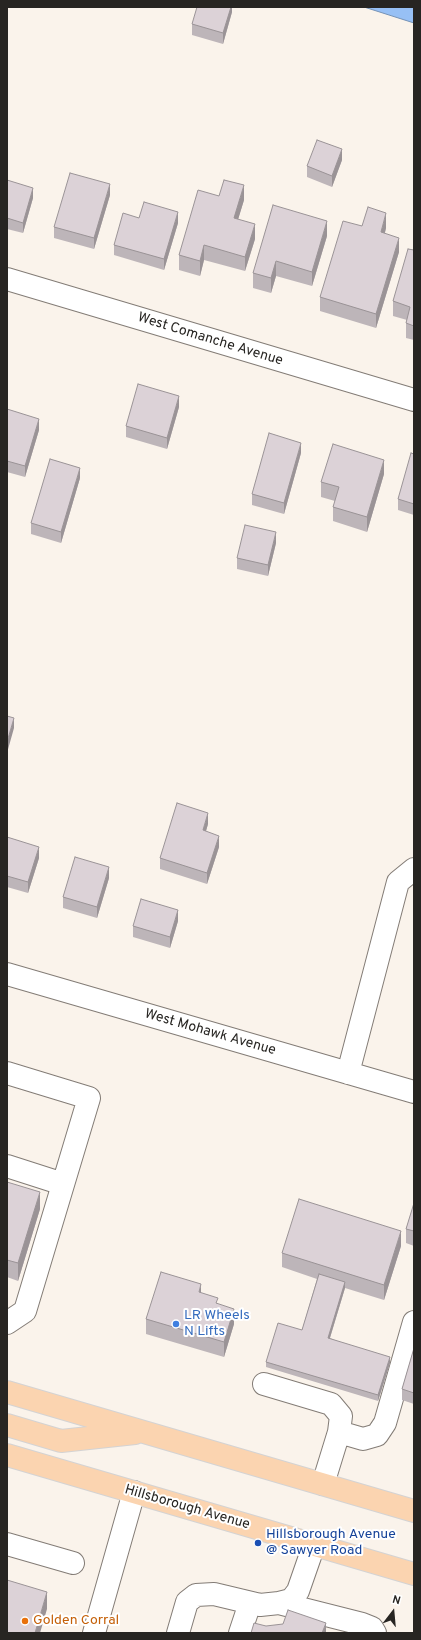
<!DOCTYPE html>
<html>
<head>
<meta charset="utf-8">
<style>
  body { margin:0 }
  #map { position:relative; width:421px; height:1640px; overflow:hidden; background:#faf3eb; font-family:Overpass,sans-serif }
  canvas { display:block }
  .frame { position:absolute; inset:0; border:8px solid #272522; pointer-events:none }
  .north { position:absolute; left:373px; top:1592px; width:40px; height:40px; -webkit-text-stroke:3px #fff; paint-order:stroke; rotate:16deg; font-size:11px; font-weight:700; line-height:16px; text-align:center; color:#272522 }
  .north::after { content:''; display:block; margin:auto; width:14px; height:18px; background:#272522; clip-path:polygon(50% 0,100% 100%,50% 72%,0 100%) }
</style>
</head>
<body>
<div id="map">
<canvas width="421" height="1640"></canvas>
<div class="frame"></div>
<div class="north">N</div>
</div>
<script>
const c = document.querySelector('canvas').getContext('2d');
c.lineJoin = 'round';
function paint(path, color) {
  c.fillStyle = color;
  c.fill(path, 'evenodd');
}
function shape(rows) {
  const path = new Path2D();
  for (const r of rows) {
    path.moveTo(r[0], r[1]);
    for (let i = 2; i < r.length; i += 2) path.lineTo(r[i], r[i + 1]);
  }
  return path;
}
function trace(path, color, width, dash) {
  c.strokeStyle = color;
  c.lineWidth = width;
  c.lineCap = dash ? 'butt' : 'round';
  c.setLineDash(dash || []);
  c.stroke(path);
}
function label(font, color, halo, rows, align = 'center') {
  c.font = font + ' Overpass,sans-serif';
  c.lineWidth = 4;
  c.setLineDash([]);
  c.textBaseline = 'middle';
  c.strokeStyle = halo;
  c.fillStyle = color;
  for (const [text, x, y, turn = 0] of rows) {
    c.save();
    c.translate(x, y);
    c.rotate((+turn || 0) * Math.PI / 180);
    c.textAlign = isNaN(turn) ? turn : align;
    if (halo) c.strokeText(text, 0, 0);
    c.fillText(text, 0, 0);
    c.restore();
  }
}
const water = shape([
  [364,7,414,7,414,23,364,7]
]);
const minor = shape([
  [7,279,414,400],
  [7,974,414,1092],
  [7,1073,89,1098,25,1311,7,1323],
  [348,1073,398,882,414,869],
  [7,1166,63,1184],
  [264,1384,331,1404,341,1416,339,1432,323,1484],
  [339,1432,363,1439,377,1435,385,1423,414,1322],
  [7,1544,73,1563],
  [279,1603,362,1624,372,1628,375,1633],
  [94,1633,134,1492],
  [178,1633,187,1602,196,1595,214,1594,260,1605,279,1603,291,1600,298,1591,314,1545],
  [240,1633,250,1603]
]);
const major = shape([
  [7,1392,414,1511],
  [7,1425,61,1441,135,1433],
  [7,1455,414,1574]
]);
const wall = shape([
  [232,7,232,12,223,44,192,35,192,24],
  [342,160,332,187,307,177,307,166],
  [7,180,33,198,23,233,7,229],
  [110,195,94,249,54,238,54,227],
  [219,196,244,200,238,219,255,239,245,271,204,260,200,276,179,270,179,255],
  [139,218,178,223,164,270,114,255,114,245],
  [362,226,386,228,385,233,399,252,376,328,320,311,320,297],
  [327,236,312,286,276,276,271,293,253,288,253,273],
  [414,250,414,340,406,338,406,323,407,320,393,316,393,301],
  [179,407,167,449,126,437,126,426],
  [7,409,39,430,25,477,7,472],
  [301,453,284,514,252,505,252,494],
  [414,454,414,515,398,510,398,499],
  [384,474,367,532,333,521,333,507,335,501,321,497,321,482],
  [80,478,61,543,31,534,31,523],
  [276,543,268,576,237,569,237,558],
  [208,824,206,831,219,847,207,884,160,869,160,858],
  [7,837,39,858,28,893,7,887],
  [109,878,97,918,63,908,63,897],
  [178,921,170,948,133,937,133,926],
  [7,1182,40,1209,18,1281,7,1277],
  [414,1203,414,1246,406,1243,406,1229],
  [401,1246,384,1300,345,1288,330,1338,390,1363,378,1401,266,1367,266,1362,302,1330,317,1279,282,1267,282,1253],
  [201,1293,218,1304,234,1324,224,1357,146,1334,146,1319],
  [414,1348,414,1404,402,1400,402,1389]
]);
const shadedWall = shape([
  [231,7,232,7,232,12,223,44,223,33],
  [342,149,342,160,332,187,332,176],
  [110,184,110,195,94,249,94,238],
  [244,185,244,200,234,233,234,218],
  [33,188,33,198,23,233,23,223],
  [178,212,178,223,164,270,164,259],
  [386,213,386,228,381,247,381,232],
  [327,221,327,236,312,286,312,272],
  [255,224,255,239,245,271,245,257],
  [399,238,399,252,376,328,376,314],
  [204,245,204,260,200,276,200,261],
  [276,261,276,276,271,293,271,278],
  [179,396,179,407,167,449,167,438],
  [39,419,39,430,25,477,25,466],
  [301,443,301,453,284,514,284,503],
  [384,460,384,474,367,532,367,517],
  [80,468,80,478,61,543,61,532],
  [276,532,276,543,268,576,268,565],
  [14,718,14,728,7,753,7,742],
  [208,813,208,824,203,841,203,830],
  [219,836,219,847,207,884,207,873],
  [39,847,39,858,28,893,28,882],
  [109,867,109,878,97,918,97,907],
  [178,910,178,921,170,948,170,937],
  [40,1192,40,1209,18,1281,18,1263],
  [401,1231,401,1246,384,1300,384,1285],
  [345,1282,345,1288,328,1344,328,1338],
  [201,1284,201,1299,199,1292],
  [234,1309,234,1324,224,1357,224,1342],
  [390,1357,390,1363,378,1401,378,1395],
  [47,1592,47,1609,40,1633,35,1633],
  [326,1623,326,1633,322,1633]
]);
const building = shape([
  [197,7,231,7,223,33,192,24,197,7],
  [317,140,342,149,332,176,307,166,317,140],
  [70,173,110,184,94,238,54,227,70,173],
  [7,180,33,188,23,223,7,218,7,180],
  [224,180,244,185,234,218,255,224,245,257,204,245,200,261,179,255,198,190,219,196,224,180],
  [144,202,178,212,164,259,114,245,123,213,139,218,144,202],
  [273,205,327,221,312,272,276,261,271,278,253,273,273,205],
  [368,207,386,213,381,232,399,238,376,314,320,297,343,221,362,226,368,207],
  [408,249,414,250,414,326,406,323,410,307,393,301,408,249],
  [138,384,179,396,167,438,126,426,138,384],
  [7,409,39,419,25,466,7,461,7,409],
  [269,433,301,443,284,503,252,494,269,433],
  [333,444,384,460,367,517,333,507,339,487,321,482,333,444],
  [411,453,414,454,414,504,398,499,411,453],
  [50,459,80,468,61,532,31,523,50,459],
  [245,525,276,532,268,565,237,558,245,525],
  [7,716,14,718,7,742,7,716],
  [177,803,208,813,203,830,219,836,207,873,160,858,177,803],
  [7,837,39,847,28,882,7,876,7,837],
  [75,857,109,867,97,907,63,897,75,857],
  [141,899,178,910,170,937,133,926,141,899],
  [7,1182,40,1192,18,1263,7,1260,7,1182],
  [299,1199,401,1231,384,1285,282,1253,299,1199],
  [414,1203,414,1231,406,1229,414,1203],
  [161,1272,201,1284,199,1292,218,1298,216,1303,234,1309,224,1342,146,1319,161,1272],
  [319,1274,345,1282,328,1338,390,1357,378,1395,266,1362,278,1323,302,1330,319,1274],
  [414,1348,414,1393,402,1389,414,1348],
  [7,1580,47,1592,35,1633,7,1633,7,1580],
  [288,1610,326,1623,322,1633,251,1633,254,1623,266,1626,283,1624,288,1610]
]);
const markers = [
  [176,1324,4,"#3f7fe0"],
  [258,1543,4,"#1a4fb4"],
  [25,1621,4,"#e8710a"]
];
const streetNames = [
  ["West Comanche Avenue",210,340,17],
  ["West Mohawk Avenue",210,1033,16],
  ["Hillsborough Avenue",187,1508,16]
];
const shopNames = [
  ["LR Wheels",184,1316],
  ["N Lifts",184,1332]
];
const transitNames = [
  ["Hillsborough Avenue",266,1535],
  ["@ Sawyer Road",266,1551]
];
const foodNames = [
  ["Golden Corral",33,1621]
];
paint(water, '#97c0f5');
trace(water, '#7592b6', 1);
trace(minor, '#837c76', 24);
trace(major, '#d4d3d3', 24);
trace(minor, '#fff', 22);
trace(major, '#fbd4b0', 22);
paint(wall, '#bdb5b9');
paint(shadedWall, '#9a9396');
paint(building, '#dcd2d7');
trace(building, '#9a9396', 1);
for (const [x, y, r, color] of markers) {
  const dot = new Path2D();
  dot.arc(x, y, r, 0, 2 * Math.PI);
  c.fillStyle = color;
  c.fill(dot);
  trace(dot, '#fff', 1.5);
}
label('14px', '#272522', '#fff', streetNames);
label('14px', '#366cbe', '#fff', shopNames, 'left');
label('14px', '#164399', '#fff', transitNames, 'left');
label('14px', '#c56008', '#fff', foodNames, 'left');
</script>
</body>
</html>
